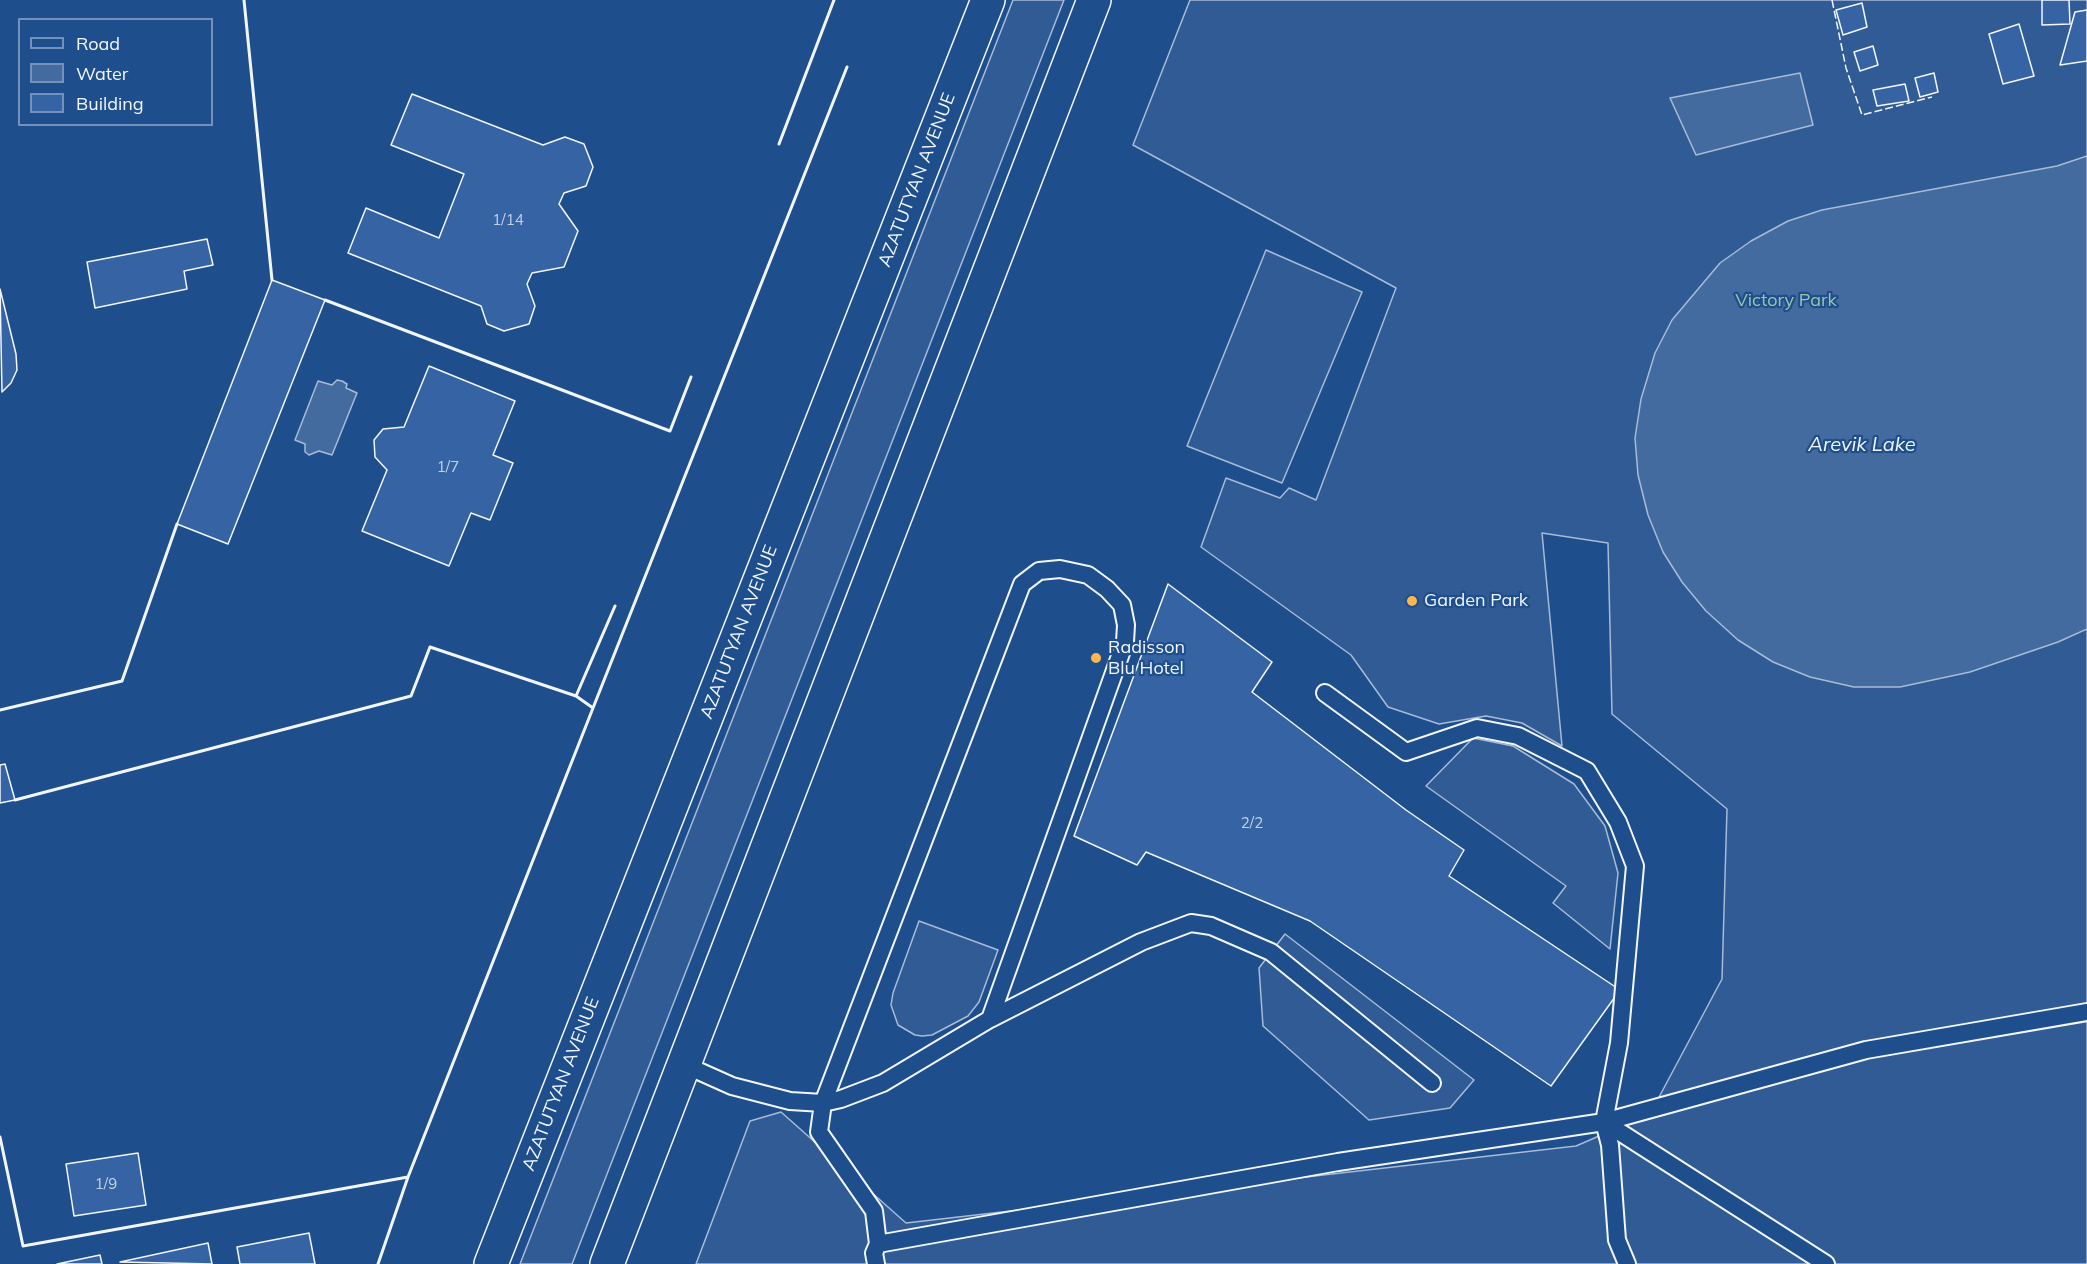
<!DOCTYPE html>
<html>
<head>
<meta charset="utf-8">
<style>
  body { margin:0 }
  #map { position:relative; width:2087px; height:1264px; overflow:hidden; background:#1f4e8c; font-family:Mulish,sans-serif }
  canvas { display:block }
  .legend { position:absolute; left:18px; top:18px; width:195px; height:108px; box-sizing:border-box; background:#1f4e8c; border:2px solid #7391ba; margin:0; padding:8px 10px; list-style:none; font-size:18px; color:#f2f6ff }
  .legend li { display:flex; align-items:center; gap:12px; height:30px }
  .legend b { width:30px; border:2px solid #7391ba }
</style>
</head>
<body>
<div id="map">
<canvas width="2087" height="1264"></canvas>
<ul class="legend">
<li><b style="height:8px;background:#1f4e8c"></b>Road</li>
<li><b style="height:16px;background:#446ba0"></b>Water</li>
<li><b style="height:16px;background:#3563a3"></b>Building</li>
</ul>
</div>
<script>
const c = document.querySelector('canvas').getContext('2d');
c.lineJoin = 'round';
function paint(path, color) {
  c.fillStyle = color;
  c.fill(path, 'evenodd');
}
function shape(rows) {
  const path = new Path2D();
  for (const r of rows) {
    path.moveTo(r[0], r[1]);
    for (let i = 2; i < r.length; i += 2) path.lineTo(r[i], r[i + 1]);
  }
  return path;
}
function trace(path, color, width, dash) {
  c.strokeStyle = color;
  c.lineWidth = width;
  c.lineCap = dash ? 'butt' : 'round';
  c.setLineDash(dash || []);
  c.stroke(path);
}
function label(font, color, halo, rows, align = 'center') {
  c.font = font + ' Mulish,sans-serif';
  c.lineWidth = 4.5;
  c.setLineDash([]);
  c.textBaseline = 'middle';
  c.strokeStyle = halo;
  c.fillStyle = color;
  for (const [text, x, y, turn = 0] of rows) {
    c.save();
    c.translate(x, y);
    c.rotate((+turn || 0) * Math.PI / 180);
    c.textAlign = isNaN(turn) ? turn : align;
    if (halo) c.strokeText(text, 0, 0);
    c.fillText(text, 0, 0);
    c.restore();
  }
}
const built = shape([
  [1013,0,1064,0,572,1264,520,1264,1013,0],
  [1190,0,2087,0,2087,1264,696,1264,750,1121,781,1112,906,1223,1576,1146,1650,1114,1722,979,1727,809,1612,714,1608,543,1542,533,1562,746,1522,723,1486,716,1439,724,1388,707,1351,655,1201,547,1226,478,1280,498,1289,488,1316,500,1396,288,1133,145,1190,0],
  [1266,250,1362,292,1282,483,1187,446,1266,250],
  [1473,738,1513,746,1574,784,1605,826,1618,873,1610,949,1553,903,1566,886,1426,786,1473,738],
  [919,921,998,950,979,1002,968,1016,932,1035,922,1036,915,1035,898,1025,891,1005,893,993,919,921],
  [1285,934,1474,1080,1450,1108,1369,1120,1263,1026,1259,968,1285,934]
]);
const water = shape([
  [1800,73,1813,125,1696,155,1670,98,1800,73],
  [2087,156,2087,629,2058,642,1970,672,1900,687,1854,687,1810,677,1773,662,1738,640,1706,611,1682,582,1663,552,1648,515,1638,475,1635,438,1641,399,1655,353,1672,320,1720,263,1751,241,1788,221,1822,210,2057,166,2087,156],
  [337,380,342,381,347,384,346,388,357,393,332,455,319,451,309,455,305,452,305,444,295,440,318,381,332,385,337,380]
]);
const building = shape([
  [2042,0,2069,0,2070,24,2042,25,2042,0],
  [1862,3,1867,27,1843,35,1836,10,1862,3],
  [2087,10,2087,61,2060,65,2075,12,2087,10],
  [2019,24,2034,76,2003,84,1989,34,2019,24],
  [1873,46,1878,65,1860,71,1854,52,1873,46],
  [1934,73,1938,92,1920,97,1915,78,1934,73],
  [1905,84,1909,101,1877,106,1873,90,1905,84],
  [412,94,543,145,565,137,584,144,593,167,586,186,564,193,559,204,578,231,564,267,532,273,527,284,535,306,529,324,504,331,487,324,481,306,348,253,366,208,439,238,464,174,391,145,412,94],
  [207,239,213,265,184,271,187,289,95,308,87,262,207,239],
  [272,280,325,300,228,544,177,524,272,280],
  [0,289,16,354,17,370,11,383,2,392,0,289],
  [429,366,515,401,493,455,513,463,490,520,471,513,449,566,362,531,387,470,375,457,374,440,383,429,404,427,429,366],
  [1168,584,1272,662,1252,692,1406,810,1464,850,1449,876,1620,990,1551,1086,1310,921,1146,852,1137,865,1074,836,1168,584],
  [5,764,15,800,0,803,0,765,5,764],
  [138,1153,146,1205,74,1216,66,1164,138,1153],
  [309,1233,315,1264,240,1264,237,1247,309,1233],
  [208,1243,212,1264,120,1262,208,1243],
  [100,1255,102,1264,57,1264,100,1255]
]);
const lane = shape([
  [1325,693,1406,752,1477,728,1518,736,1587,771,1618,822,1635,866,1619,1043,1604,1122,1610,1145,1617,1240,1627,1264],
  [685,1065,732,1086,790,1101,823,1103,841,1099,883,1083,990,1019,1141,942,1191,923,1211,926,1271,952,1432,1083],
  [1604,1122,1826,1264],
  [878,1244,1338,1162,1604,1122,1866,1050,2087,1012],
  [876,1264,874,1253,878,1244,874,1211,819,1132,823,1103,1022,584,1039,571,1060,569,1088,575,1107,589,1122,605,1126,625,1125,642,990,1019]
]);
const primary = shape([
  [491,1264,988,0],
  [607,1264,1094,0]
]);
const fence = shape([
  [1832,0,1846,68,1862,115,1932,97]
]);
const wall = shape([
  [244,0,272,280],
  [779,144,834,0],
  [325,300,670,431,691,377],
  [593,708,847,67],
  [0,710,122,681,177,524],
  [15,800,411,696,430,647,576,696,615,606],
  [0,1137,23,1246,408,1177,593,708,576,696],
  [378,1264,408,1177]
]);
const markers = [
  [1412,601,6,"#ffb74d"],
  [1096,658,6,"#ffb74d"]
];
const numberNames = [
  ["1/14",508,220],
  ["1/7",448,467],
  ["2/2",1252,823],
  ["1/9",106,1184]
];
const streetNames = [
  ["AZATUTYAN AVENUE",917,180,-69],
  ["AZATUTYAN AVENUE",739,632,-69],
  ["AZATUTYAN AVENUE",561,1084,-69]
];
const parkNames = [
  ["Victory Park",1786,301]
];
const poiNames = [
  ["Garden Park",1424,601],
  ["Radisson",1108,648],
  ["Blu Hotel",1108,669]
];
const waterNames = [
  ["Arevik Lake",1862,445]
];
paint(built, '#305b95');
trace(built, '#a8bbd7', 1.5);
paint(water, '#446ba0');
trace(water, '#a8bbd7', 1.5);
paint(building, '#3563a3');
trace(building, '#f2f6ff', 1.5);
trace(lane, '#f2f6ff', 20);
trace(primary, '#f2f6ff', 36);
trace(lane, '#1f4e8c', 16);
trace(primary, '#1f4e8c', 33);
trace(fence, '#f2f6ff', 1.5, [8, 3]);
trace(wall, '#f2f6ff', 3);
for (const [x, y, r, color] of markers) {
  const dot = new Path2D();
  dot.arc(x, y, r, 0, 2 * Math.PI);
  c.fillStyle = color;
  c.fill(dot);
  trace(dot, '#1f4e8c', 2);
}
label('15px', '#c3d1e8', null, numberNames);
label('18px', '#f2f6ff', '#1f4e8c', streetNames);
label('18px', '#97c8a6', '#1f4e8c', parkNames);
label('18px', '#f2f6ff', '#1f4e8c', poiNames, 'left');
label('italic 20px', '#f2f6ff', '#1f4e8c', waterNames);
</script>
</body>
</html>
